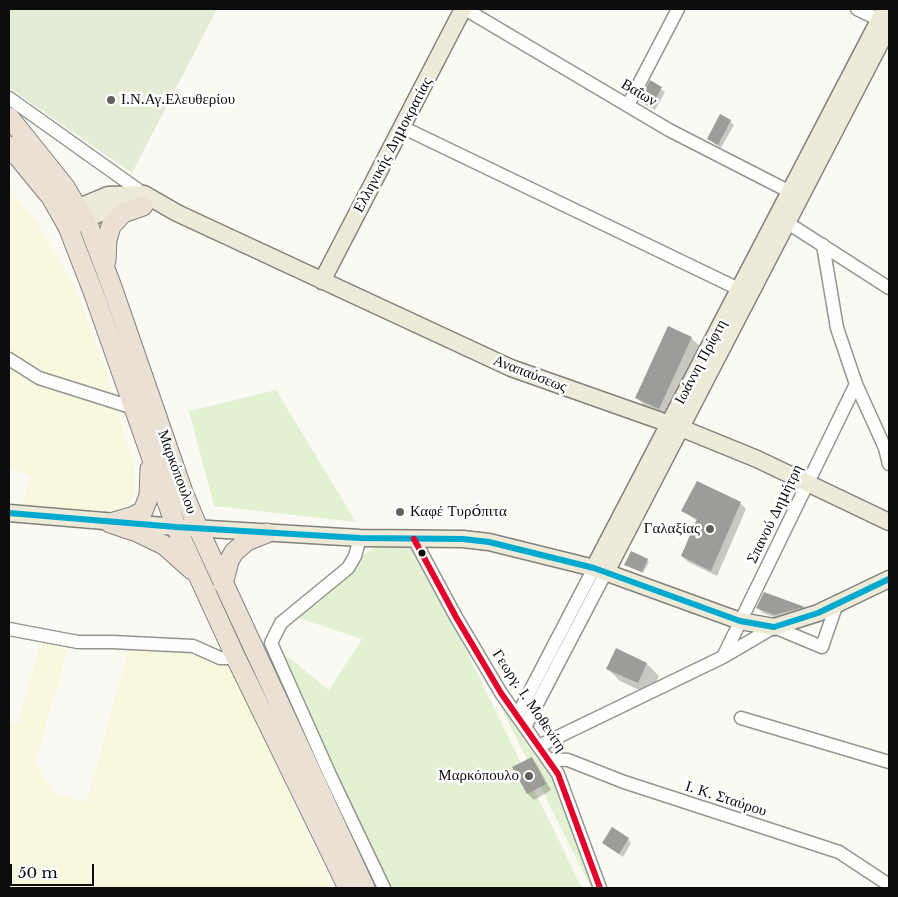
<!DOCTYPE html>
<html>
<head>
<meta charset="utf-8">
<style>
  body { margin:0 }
  #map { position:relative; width:898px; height:897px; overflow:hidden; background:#fbfaf2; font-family:"Libre Baskerville",serif }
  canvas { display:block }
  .frame { position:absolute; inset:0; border:10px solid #0d0d0d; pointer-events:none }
  .scale { position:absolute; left:10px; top:864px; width:84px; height:22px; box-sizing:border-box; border:2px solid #0d0d0d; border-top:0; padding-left:6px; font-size:15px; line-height:18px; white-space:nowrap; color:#0d0d0d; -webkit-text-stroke:4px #fff; paint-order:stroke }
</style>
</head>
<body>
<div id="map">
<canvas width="898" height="897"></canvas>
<div class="frame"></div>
<div class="scale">50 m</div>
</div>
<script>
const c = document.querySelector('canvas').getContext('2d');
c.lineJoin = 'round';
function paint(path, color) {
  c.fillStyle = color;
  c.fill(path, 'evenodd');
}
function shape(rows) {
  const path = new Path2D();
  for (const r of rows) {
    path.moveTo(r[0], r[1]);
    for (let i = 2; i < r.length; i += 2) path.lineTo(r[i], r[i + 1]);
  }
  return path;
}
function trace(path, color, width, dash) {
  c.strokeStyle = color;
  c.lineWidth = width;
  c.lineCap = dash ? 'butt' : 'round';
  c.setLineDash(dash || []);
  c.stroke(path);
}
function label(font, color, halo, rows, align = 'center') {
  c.font = font + ' "Libre Baskerville",serif';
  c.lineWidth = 5;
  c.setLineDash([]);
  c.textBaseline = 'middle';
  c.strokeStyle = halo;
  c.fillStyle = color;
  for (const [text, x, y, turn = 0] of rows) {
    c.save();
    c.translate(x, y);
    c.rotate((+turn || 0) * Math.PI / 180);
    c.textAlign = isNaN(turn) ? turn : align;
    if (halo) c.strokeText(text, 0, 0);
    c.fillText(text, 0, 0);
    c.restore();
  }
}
const farmland = shape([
  [9,188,35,220,74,285,103,361,135,471,135,495,124,509,95,511,21,509,32,475,9,468],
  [41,639,60,645,67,651,35,762,53,793,87,802,129,647,192,648,229,664,333,888,9,888,9,723,19,722]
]);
const green = shape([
  [276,390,356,522,214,506,189,411],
  [406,527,582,888,385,888,271,643,329,690,362,639,295,617,351,563],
  [456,617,548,759,599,888,591,888]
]);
const cemetery = shape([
  [9,9,217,9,132,173,9,88]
]);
const shadow = shape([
  [651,82,665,92,655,110,641,101],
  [730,121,734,125,721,148,708,139],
  [669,328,691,338,700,346,667,417,645,406,637,398],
  [740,503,746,509,717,576,688,562,682,556,697,521,683,511],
  [647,560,649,562,643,573,627,566],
  [764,593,805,608,810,613,781,620,763,613,758,608],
  [647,664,659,676,650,695,620,681,608,669],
  [531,759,537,765,551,790,534,800,528,794,514,768],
  [628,839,631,843,623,857,603,843]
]);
const building = shape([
  [650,80,662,87,651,108,639,101],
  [720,114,731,120,718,145,707,139],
  [668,326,692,337,659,409,635,398],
  [697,481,741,502,711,571,681,556,697,519,681,511],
  [631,551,648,559,642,572,624,565],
  [764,592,805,607,774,615,756,608],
  [616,648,647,663,638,683,606,669],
  [532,757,546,784,527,794,512,767],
  [612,827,629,838,619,854,602,843]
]);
const minor = shape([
  [465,9,669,130,798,196],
  [857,9,886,23],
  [9,98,144,194],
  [628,105,678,9],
  [402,127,745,292],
  [780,218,889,288],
  [823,245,837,328,856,384,885,448,889,464],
  [9,359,39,378,134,408],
  [360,538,355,556,348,568,281,623,271,643,330,775,384,888],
  [414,539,456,617,501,693,558,774,600,888],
  [9,629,78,642,112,642,193,646,220,658,236,658],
  [723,657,856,384],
  [517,716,594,568],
  [741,718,889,762],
  [525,727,606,572],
  [539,746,723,657,774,627,822,647,837,603],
  [548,759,568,760,624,782,839,852,889,885]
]);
const major = shape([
  [65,213,108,195,144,194,177,213,511,368,681,428,757,459,889,522],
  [73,225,108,210,135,207],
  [322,281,463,9],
  [9,513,176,527,360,538,463,539,489,542,594,568,740,621,774,627,818,613,889,579],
  [594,568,885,9],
  [606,572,889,26]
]);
const highway = shape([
  [9,117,65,187,90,229,112,287,183,492,198,528,365,888],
  [9,146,51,197,68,227,94,294,176,527,236,658,348,888],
  [106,261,107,240,111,226,123,213,143,206],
  [110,523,137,532,164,545,192,570],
  [110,523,134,516,143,511,149,496,150,469],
  [223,584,229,561,234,552,247,541,267,533]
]);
const bus1 = shape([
  [9,513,176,527,360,538,463,539,489,542,594,568,740,621,774,627,818,613,889,579]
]);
const bus2 = shape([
  [414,539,456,617,501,693,558,774,600,888]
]);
const markers = [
  [111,100,5,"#60605d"],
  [400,512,5,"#60605d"],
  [710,529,5,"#60605d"],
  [422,553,4.5,"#0d0d0d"],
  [529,776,5,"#60605d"]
];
const streetNames = [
  ["Βαΐων",639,93,31],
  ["Ελληνικής Δημοκρατίας",393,145,-62],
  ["Ιωάννη Πρίφτη",701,362,-62],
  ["Αναπαύσεως",530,374,21],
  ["Μαρκόπουλου",177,472,70],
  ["Σπανού Δημήτρη",775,514,-64],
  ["Γεωργ. Ι. Μοθενίτη",529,701,56],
  ["Ι. Κ. Σταύρου",726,799,18]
];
const poiNames = [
  ["Ι.Ν.Αγ.Ελευθερίου",121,100],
  ["Καφέ Τυρóπιτα",410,512],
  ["Γαλαξίας",700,529,"right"],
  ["Μαρκόπουλο",519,776,"right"]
];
paint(farmland, '#f7f8de');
paint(green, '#e1f1d2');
paint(cemetery, '#e4ecd6');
paint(shadow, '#0003');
paint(building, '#9e9c97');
trace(minor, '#949490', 15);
trace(major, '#81817d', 19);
trace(highway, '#81817d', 21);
trace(minor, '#fefefd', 12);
trace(major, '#edead8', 16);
trace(highway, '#eae1d4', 19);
trace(bus1, '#00a9ce', 6);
trace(bus2, '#e4002b', 6);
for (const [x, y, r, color] of markers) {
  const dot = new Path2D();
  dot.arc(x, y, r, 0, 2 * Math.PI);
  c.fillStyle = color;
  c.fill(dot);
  trace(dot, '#fff', 2);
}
label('15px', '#0d0d0d', '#fff', streetNames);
label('15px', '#0d0d0d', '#fff', poiNames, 'left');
</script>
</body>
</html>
